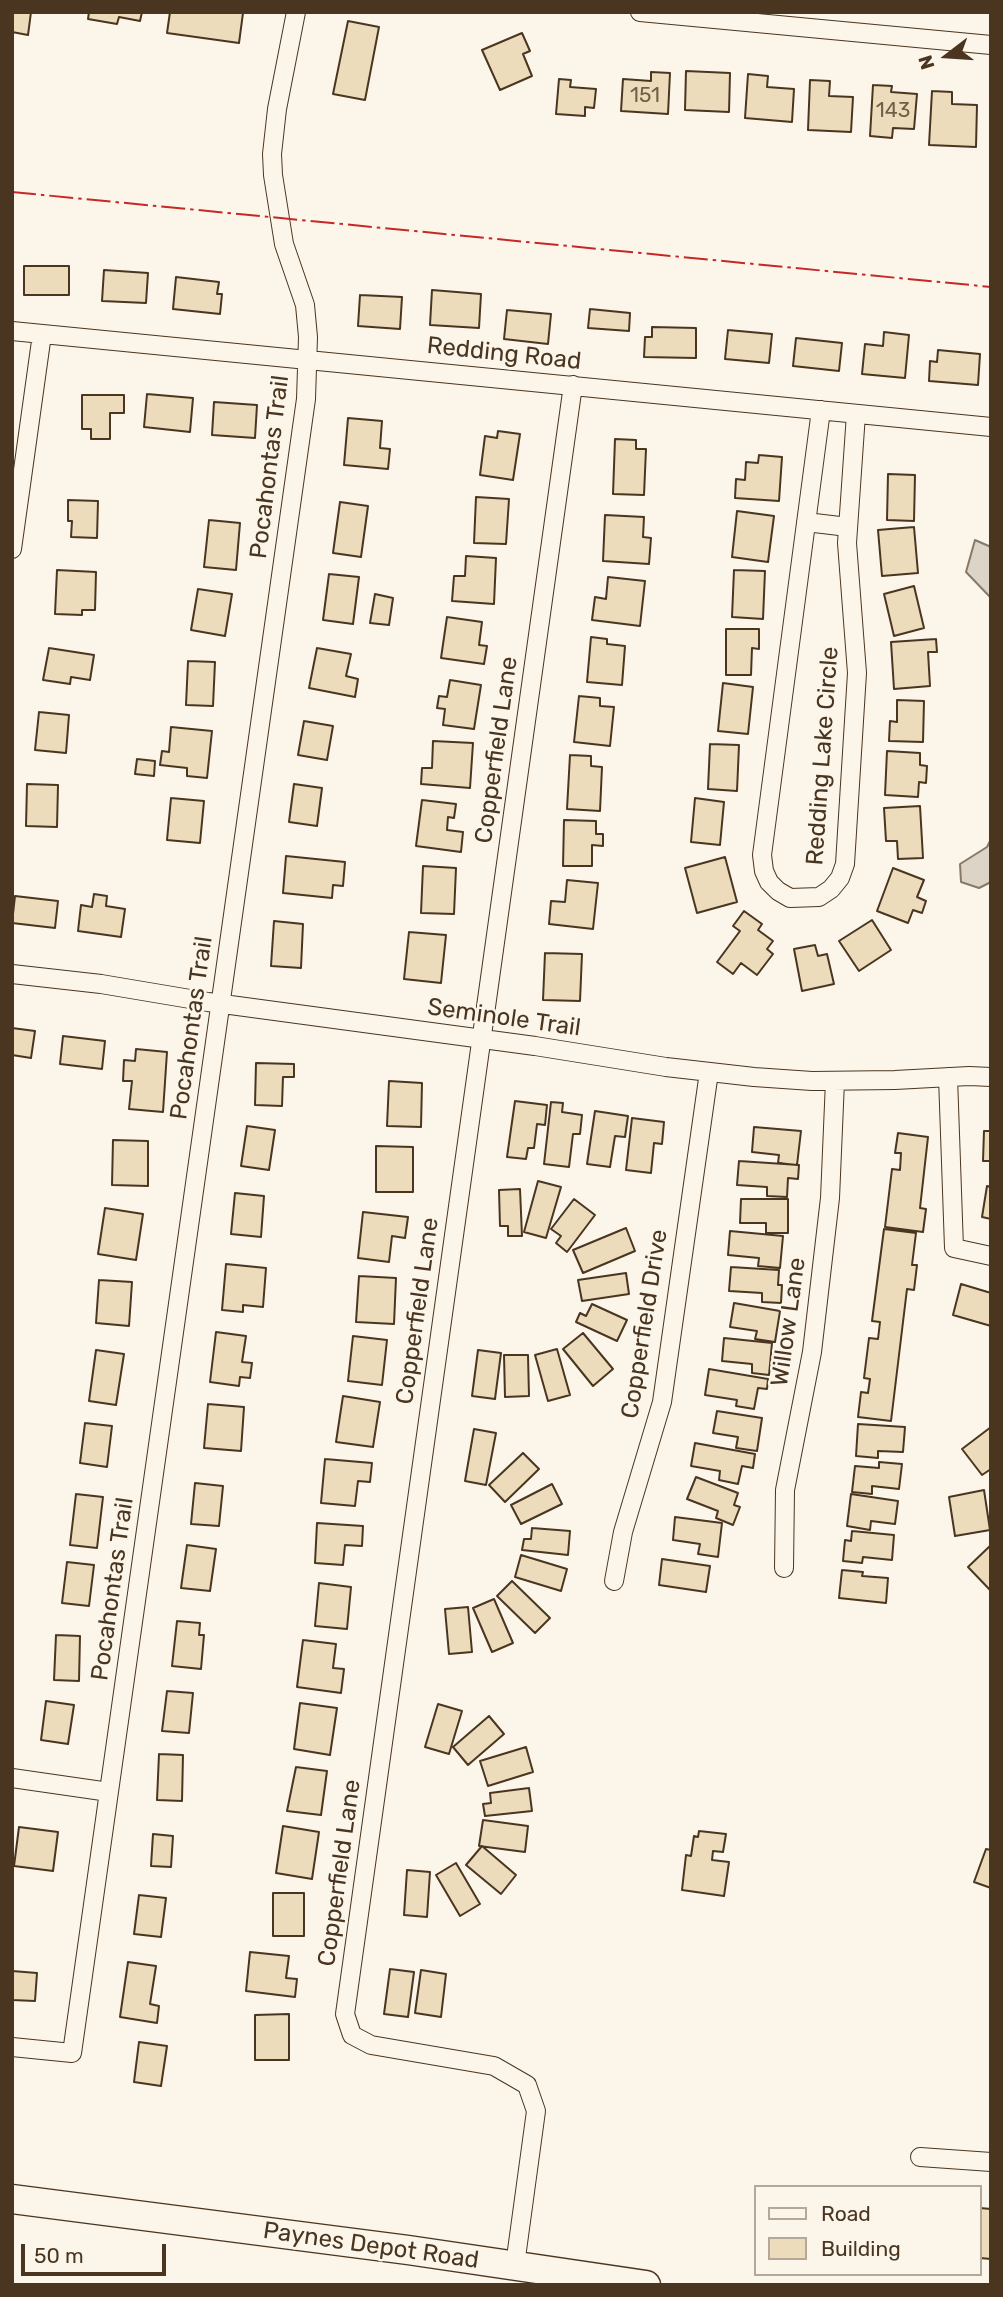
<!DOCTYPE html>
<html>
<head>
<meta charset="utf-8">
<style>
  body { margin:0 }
  #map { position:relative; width:1003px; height:2297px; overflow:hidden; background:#fbf6e9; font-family:Rubik,sans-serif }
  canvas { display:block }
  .frame { position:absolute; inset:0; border:14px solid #4a3520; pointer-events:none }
  .legend { position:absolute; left:754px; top:2185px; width:228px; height:91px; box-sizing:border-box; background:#fbf6e9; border:2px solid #b4a999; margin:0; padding:9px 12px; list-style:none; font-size:21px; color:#4a3520 }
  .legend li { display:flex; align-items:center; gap:14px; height:35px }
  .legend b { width:35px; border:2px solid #b4a999 }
  .north { position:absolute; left:912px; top:21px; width:70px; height:70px; -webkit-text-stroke:5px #fbf6e9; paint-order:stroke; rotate:253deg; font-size:19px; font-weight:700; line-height:28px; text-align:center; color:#4a3520 }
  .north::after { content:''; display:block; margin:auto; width:24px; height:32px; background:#4a3520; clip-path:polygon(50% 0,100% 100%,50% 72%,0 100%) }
  .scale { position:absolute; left:21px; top:2244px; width:145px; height:32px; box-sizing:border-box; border:4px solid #4a3520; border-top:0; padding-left:9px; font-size:21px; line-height:24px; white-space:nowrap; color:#4a3520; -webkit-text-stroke:5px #fbf6e9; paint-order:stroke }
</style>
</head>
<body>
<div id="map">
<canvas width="1003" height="2297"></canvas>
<div class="frame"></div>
<ul class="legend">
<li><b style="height:9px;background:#fbf6e9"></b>Road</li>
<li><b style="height:19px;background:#ecdcbc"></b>Building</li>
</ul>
<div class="north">N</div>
<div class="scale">50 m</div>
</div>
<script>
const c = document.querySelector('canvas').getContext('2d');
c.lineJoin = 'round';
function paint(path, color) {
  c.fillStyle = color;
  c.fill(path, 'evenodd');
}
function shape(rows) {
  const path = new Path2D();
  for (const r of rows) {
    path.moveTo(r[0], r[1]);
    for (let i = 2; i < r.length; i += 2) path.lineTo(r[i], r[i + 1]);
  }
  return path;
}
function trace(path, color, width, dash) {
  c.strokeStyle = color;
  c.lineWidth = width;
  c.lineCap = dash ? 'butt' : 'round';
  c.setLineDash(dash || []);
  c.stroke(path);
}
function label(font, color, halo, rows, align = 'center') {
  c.font = font + ' Rubik,sans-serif';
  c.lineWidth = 5;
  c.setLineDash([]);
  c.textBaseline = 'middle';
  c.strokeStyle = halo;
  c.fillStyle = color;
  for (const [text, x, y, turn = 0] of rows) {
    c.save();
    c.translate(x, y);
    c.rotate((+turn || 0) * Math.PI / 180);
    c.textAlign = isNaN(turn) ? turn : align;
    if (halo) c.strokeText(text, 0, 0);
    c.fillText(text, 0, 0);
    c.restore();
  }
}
const water = shape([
  [975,540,991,547,991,598,966,572,975,540],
  [991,839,991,882,979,888,961,882,960,864,987,847,991,839]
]);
const building = shape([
  [12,12,31,12,28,35,12,32,12,12],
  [89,12,142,12,140,21,119,17,117,24,88,19,89,12],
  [170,12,243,13,239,43,167,33,170,12],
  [348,21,379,27,365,100,333,94,348,21],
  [522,33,530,51,523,54,532,76,500,90,482,50,522,33],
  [686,71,730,73,729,112,685,110,686,71],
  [651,72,670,73,668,114,621,111,623,79,651,81,651,72],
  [748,74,768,76,767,87,794,89,792,122,745,118,748,74],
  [559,79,571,80,570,87,596,89,594,108,585,107,585,116,556,114,559,79],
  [810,80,830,81,829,96,853,97,851,132,808,130,810,80],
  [873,85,892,86,891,92,917,94,914,129,893,128,892,138,870,136,873,85],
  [932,91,952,92,952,104,977,105,976,147,929,145,932,91],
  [24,266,69,266,69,295,24,295,24,266],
  [104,270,148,273,146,303,102,301,104,270],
  [176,277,219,282,217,294,222,294,220,314,173,309,176,277],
  [432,290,481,294,479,328,430,325,432,290],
  [360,295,402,297,400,329,358,326,360,295],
  [590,309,630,313,629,331,588,328,590,309],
  [507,310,551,314,548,344,504,339,507,310],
  [652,327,696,328,696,358,644,357,645,337,652,337,652,327],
  [728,330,772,334,769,363,725,359,728,330],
  [884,332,909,335,905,378,862,374,865,344,883,346,884,332],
  [796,338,842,343,839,371,793,366,796,338],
  [938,350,980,354,978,385,929,381,930,361,937,362,938,350],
  [147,394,193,398,190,432,144,427,147,394],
  [82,395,124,395,124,413,110,413,110,439,91,439,91,429,82,429,82,395],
  [214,402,257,405,255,438,212,435,214,402],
  [348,418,382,421,380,448,390,449,388,469,344,465,348,418],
  [498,431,520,434,513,480,480,475,485,436,497,438,498,431],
  [615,439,636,440,636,449,646,449,644,495,613,494,615,439],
  [759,455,782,457,779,501,735,498,736,479,745,480,746,462,758,463,759,455],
  [888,474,915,475,914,521,887,520,888,474],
  [476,497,509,499,506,544,474,543,476,497],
  [68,500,98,501,97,538,71,537,72,521,68,521,68,500],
  [340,502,368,506,361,557,333,553,340,502],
  [737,511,774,516,768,562,732,557,737,511],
  [605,515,644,517,643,537,651,538,649,564,603,561,605,515],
  [209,520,240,523,236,570,204,567,209,520],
  [914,527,918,573,882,576,878,530,914,527],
  [466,556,496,558,494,604,452,601,454,576,465,576,466,556],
  [57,570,96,572,95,610,82,610,82,615,55,614,57,570],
  [734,570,765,571,763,619,732,617,734,570],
  [329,574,359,577,353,624,323,620,329,574],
  [608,577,645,581,640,626,592,620,595,597,606,599,608,577],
  [914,586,924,628,894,636,884,594,914,586],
  [198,589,232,594,225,636,191,630,198,589],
  [375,594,393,598,389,625,370,623,375,594],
  [447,617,482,622,479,645,487,646,484,664,441,658,447,617],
  [726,629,759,629,759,649,752,648,751,675,726,675,726,629],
  [591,637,607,639,607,644,625,646,622,685,587,682,591,637],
  [936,639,937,652,928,652,930,686,894,689,891,642,936,639],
  [49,648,94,655,90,680,71,677,70,684,43,680,49,648],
  [317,648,351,654,346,676,358,679,355,697,309,688,317,648],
  [188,661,215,662,213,706,186,705,188,661],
  [450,680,481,685,474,729,443,725,445,709,437,708,439,696,447,697,450,680],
  [723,683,753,687,748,734,718,731,723,683],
  [579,696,600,698,600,706,614,707,610,746,574,742,579,696],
  [897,700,924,701,923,742,889,741,890,721,897,722,897,700],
  [39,712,69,715,66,753,35,750,39,712],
  [304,721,333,726,327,760,298,755,304,721],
  [171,727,212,731,207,778,187,776,187,768,160,765,162,751,169,752,171,727],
  [433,741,473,743,470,788,421,784,422,768,432,768,433,741],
  [710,744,739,745,737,791,708,789,710,744],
  [887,751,920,753,920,765,927,766,926,783,919,782,918,797,885,795,887,751],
  [570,755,591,756,591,766,602,767,600,811,567,809,570,755],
  [137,759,155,761,154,776,135,774,137,759],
  [27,784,58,785,57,827,26,826,27,784],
  [294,784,322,788,317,826,289,822,294,784],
  [171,798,204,801,200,843,167,840,171,798],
  [695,798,724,802,720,845,691,842,695,798],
  [422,800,456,804,454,818,448,817,447,830,463,832,461,852,416,846,422,800],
  [920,806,923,858,898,859,897,841,886,841,884,808,920,806],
  [564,820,596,821,596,834,603,834,603,846,592,845,592,866,563,866,564,820],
  [286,856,345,862,343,886,333,885,332,898,283,893,286,856],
  [725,857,737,902,697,913,685,868,725,857],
  [423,866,456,868,454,914,421,913,423,866],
  [893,868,924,880,917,897,926,901,922,913,913,910,908,923,877,911,893,868],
  [567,880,598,883,593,929,549,924,551,901,565,902,567,880],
  [94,894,107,896,106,906,125,909,121,937,78,931,81,905,92,907,94,894],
  [15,896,58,901,55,928,12,923,15,896],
  [744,911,762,924,758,930,773,941,767,949,773,954,757,975,741,963,733,974,717,962,740,931,733,926,744,911],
  [872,920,891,950,859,971,839,941,872,920],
  [274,921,303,924,301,968,271,966,274,921],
  [409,932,446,935,441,983,404,979,409,932],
  [815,945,818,956,827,954,834,984,802,991,794,949,815,945],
  [545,953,582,954,580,1001,543,1000,545,953],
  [12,1028,35,1031,31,1058,12,1055,12,1028],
  [63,1036,105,1041,102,1069,60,1064,63,1036],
  [136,1049,167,1052,163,1112,129,1109,132,1081,123,1081,124,1060,135,1061,136,1049],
  [256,1063,294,1064,294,1077,283,1077,282,1106,255,1105,256,1063],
  [389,1081,422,1083,421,1127,387,1126,389,1081],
  [515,1101,547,1105,545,1125,537,1124,534,1148,528,1148,526,1159,507,1157,515,1101],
  [551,1102,563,1103,562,1112,582,1115,580,1134,573,1134,569,1167,544,1164,551,1102],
  [595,1111,628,1116,625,1137,615,1136,610,1167,587,1164,595,1111],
  [632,1118,664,1122,662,1144,654,1143,651,1173,626,1170,632,1118],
  [247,1126,275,1130,269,1170,241,1166,247,1126],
  [754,1127,801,1131,797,1165,778,1163,779,1155,752,1152,754,1127],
  [984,1131,991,1131,991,1161,983,1161,984,1131],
  [898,1133,928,1137,920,1208,926,1209,923,1232,885,1227,892,1169,900,1170,901,1153,895,1153,898,1133],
  [113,1140,148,1141,148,1186,112,1185,113,1140],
  [376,1146,413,1147,413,1192,376,1192,376,1146],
  [739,1161,799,1165,798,1179,788,1178,787,1197,767,1196,767,1187,737,1185,739,1161],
  [538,1181,561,1187,546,1238,524,1232,538,1181],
  [987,1186,991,1187,991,1219,982,1217,987,1186],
  [520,1189,522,1236,508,1236,508,1226,500,1226,499,1190,520,1189],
  [235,1193,264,1196,261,1237,231,1234,235,1193],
  [574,1199,595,1215,567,1252,556,1243,561,1236,551,1229,574,1199],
  [741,1199,788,1199,788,1233,766,1233,766,1223,740,1223,741,1199],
  [105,1208,143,1214,136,1260,98,1254,105,1208],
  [363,1212,408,1217,405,1238,392,1236,389,1262,358,1258,363,1212],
  [626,1228,635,1251,583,1273,573,1250,626,1228],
  [884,1229,916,1233,912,1265,917,1265,914,1290,907,1289,891,1421,858,1417,861,1392,868,1393,870,1379,864,1378,869,1338,878,1339,880,1322,872,1321,884,1229],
  [730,1231,783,1236,780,1268,758,1266,759,1258,728,1255,730,1231],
  [226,1264,266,1268,263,1307,243,1305,243,1312,222,1310,226,1264],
  [731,1267,779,1270,778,1285,782,1285,781,1303,762,1302,762,1293,729,1291,731,1267],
  [626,1273,629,1294,582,1301,578,1280,626,1273],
  [359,1276,396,1278,394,1324,356,1322,359,1276],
  [99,1280,132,1282,129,1326,96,1323,99,1280],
  [961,1284,991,1293,991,1326,953,1315,961,1284],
  [734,1303,780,1311,775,1342,755,1339,757,1331,730,1327,734,1303],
  [592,1304,627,1320,617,1341,576,1322,580,1313,586,1316,592,1304],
  [216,1332,246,1336,242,1362,252,1363,250,1378,240,1377,239,1386,210,1382,216,1332],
  [583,1333,613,1369,593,1386,563,1349,583,1333],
  [353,1336,387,1340,382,1385,348,1381,353,1336],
  [724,1338,772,1343,769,1375,752,1373,752,1364,722,1361,724,1338],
  [557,1349,570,1395,548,1401,535,1355,557,1349],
  [96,1350,124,1354,116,1405,89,1401,96,1350],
  [478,1350,501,1353,495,1399,472,1396,478,1350],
  [504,1355,528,1355,529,1396,505,1397,504,1355],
  [709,1369,768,1379,767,1389,758,1388,754,1409,736,1406,737,1400,705,1395,709,1369],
  [343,1396,380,1402,373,1447,336,1442,343,1396],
  [208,1404,244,1407,241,1451,204,1448,208,1404],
  [717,1411,762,1418,757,1451,736,1448,738,1437,713,1433,717,1411],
  [85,1423,112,1426,107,1467,80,1463,85,1423],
  [858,1424,905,1427,903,1452,878,1451,878,1458,856,1456,858,1424],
  [991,1427,991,1469,982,1475,962,1449,991,1427],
  [474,1429,496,1433,486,1485,465,1481,474,1429],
  [695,1443,755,1454,753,1468,742,1466,738,1484,719,1480,720,1471,691,1466,695,1443],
  [523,1453,539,1469,505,1502,489,1485,523,1453],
  [325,1459,372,1463,370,1482,358,1481,355,1506,321,1503,325,1459],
  [879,1462,902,1464,899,1489,872,1486,872,1494,852,1492,855,1466,879,1468,879,1462],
  [696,1477,738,1493,734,1505,740,1507,733,1525,716,1518,718,1511,687,1499,696,1477],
  [195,1483,223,1486,219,1526,191,1524,195,1483],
  [552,1484,562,1504,521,1524,511,1505,552,1484],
  [984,1490,990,1530,955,1536,949,1497,984,1490],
  [76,1494,103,1497,97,1548,70,1545,76,1494],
  [851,1494,898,1501,895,1524,871,1521,870,1530,847,1526,851,1494],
  [675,1517,722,1523,718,1557,698,1554,700,1544,673,1540,675,1517],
  [317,1523,363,1526,362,1546,345,1545,343,1565,315,1563,317,1523],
  [532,1528,570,1531,568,1555,522,1550,524,1539,531,1539,532,1528],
  [852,1531,894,1535,892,1560,863,1557,862,1563,843,1561,845,1540,851,1541,852,1531],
  [187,1545,216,1549,210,1591,181,1588,187,1545],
  [991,1545,991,1591,968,1567,991,1545],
  [521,1555,567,1569,561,1591,515,1577,521,1555],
  [662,1559,710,1566,706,1592,659,1585,662,1559],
  [67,1562,94,1565,89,1606,62,1603,67,1562],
  [842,1570,863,1572,862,1576,888,1578,886,1603,839,1598,842,1570],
  [512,1581,550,1618,535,1633,497,1596,512,1581],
  [319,1583,351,1587,347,1629,315,1626,319,1583],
  [494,1599,513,1643,492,1652,473,1608,494,1599],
  [468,1607,472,1652,449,1654,445,1609,468,1607],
  [177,1621,200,1623,199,1635,204,1635,201,1669,172,1666,177,1621],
  [56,1635,80,1636,79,1681,54,1680,56,1635],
  [303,1640,336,1644,333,1668,344,1669,341,1693,297,1687,303,1640],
  [167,1691,193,1693,189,1733,162,1731,167,1691],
  [46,1701,74,1705,68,1744,41,1740,46,1701],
  [300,1703,337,1708,330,1755,294,1749,300,1703],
  [438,1704,462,1711,449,1754,425,1747,438,1704],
  [489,1716,504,1734,468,1765,453,1747,489,1716],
  [526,1747,533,1772,488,1786,480,1761,526,1747],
  [159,1754,183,1755,182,1801,157,1800,159,1754],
  [296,1767,327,1771,321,1815,287,1811,296,1767],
  [529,1788,532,1811,485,1816,483,1804,491,1803,490,1793,529,1788],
  [483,1820,528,1826,525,1852,479,1846,483,1820],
  [283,1826,319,1832,312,1879,276,1873,283,1826],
  [19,1827,58,1832,53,1871,14,1866,19,1827],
  [699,1831,726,1834,723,1852,713,1851,712,1860,729,1862,724,1896,682,1890,686,1855,691,1856,694,1836,698,1837,699,1831],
  [153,1834,173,1836,171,1867,151,1866,153,1834],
  [482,1846,516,1875,501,1894,466,1865,482,1846],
  [986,1849,991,1850,991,1888,974,1882,986,1849],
  [456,1863,480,1904,460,1916,436,1875,456,1863],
  [407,1870,430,1872,427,1917,404,1915,407,1870],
  [273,1893,304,1893,304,1936,273,1936,273,1893],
  [139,1895,166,1898,161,1937,134,1934,139,1895],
  [250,1952,289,1956,286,1978,297,1979,295,1997,246,1991,250,1952],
  [128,1962,156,1966,150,2004,159,2006,157,2023,120,2017,128,1962],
  [390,1969,414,1972,408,2017,384,2014,390,1969],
  [421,1970,446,1974,441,2017,415,2013,421,1970],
  [12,1971,37,1973,35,2001,12,2000,12,1971],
  [289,2014,289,2060,255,2060,255,2015,289,2014],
  [139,2042,167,2046,161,2086,134,2082,139,2042],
  [980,2208,991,2209,991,2259,980,2258,980,2208]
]);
const minor = shape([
  [640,12,991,45],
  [12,331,991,427],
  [821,410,762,855,764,871,769,882,778,891,790,898,819,897,831,889,840,878,845,864,857,673,847,543,856,414],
  [806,522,848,527],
  [12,549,42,334],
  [12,974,101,984,208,1002,535,1046,666,1067,754,1077,812,1081,895,1080,969,1076,991,1077],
  [948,1077,954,1248,991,1256],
  [784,1568,785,1490,812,1352,830,1198,835,1081],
  [614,1581,623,1532,662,1402,709,1072],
  [12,1778,109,1792],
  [12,2047,72,2053,306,399,308,337,305,305,284,244,273,175,272,154,277,109,296,12],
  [920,2157,991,2162],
  [515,2265,536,2111,527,2085,494,2066,371,2045,352,2035,345,2014,573,385]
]);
const primary = shape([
  [12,2199,408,2250,646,2285]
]);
const power = shape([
  [12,192,991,287]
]);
const numberNames = [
  ["151",645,96],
  ["143",893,111]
];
const streetNames = [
  ["Redding Road",504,354,6],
  ["Pocahontas Trail",270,467,-83],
  ["Copperfield Lane",497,750,-82],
  ["Redding Lake Circle",823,756,-86],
  ["Seminole Trail",504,1018,8],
  ["Pocahontas Trail",192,1028,-82],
  ["Copperfield Lane",418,1311,-82],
  ["Willow Lane",789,1322,-82],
  ["Copperfield Drive",645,1324,-81],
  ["Pocahontas Trail",113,1589,-82],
  ["Copperfield Lane",340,1873,-82],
  ["Paynes Depot Road",371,2246,8]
];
paint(water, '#dcd4c6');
trace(water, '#887966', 2);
paint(building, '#ecdcbc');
trace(building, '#4a3520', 2);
trace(minor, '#4a3520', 20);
trace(primary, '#4a3520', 31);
trace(minor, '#fbf6e9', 18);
trace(primary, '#fbf6e9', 28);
trace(power, '#c62828', 2, [24, 5, 3.5, 5]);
label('21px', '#725f47', null, numberNames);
label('24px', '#4a3520', '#fbf6e9', streetNames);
</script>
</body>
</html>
